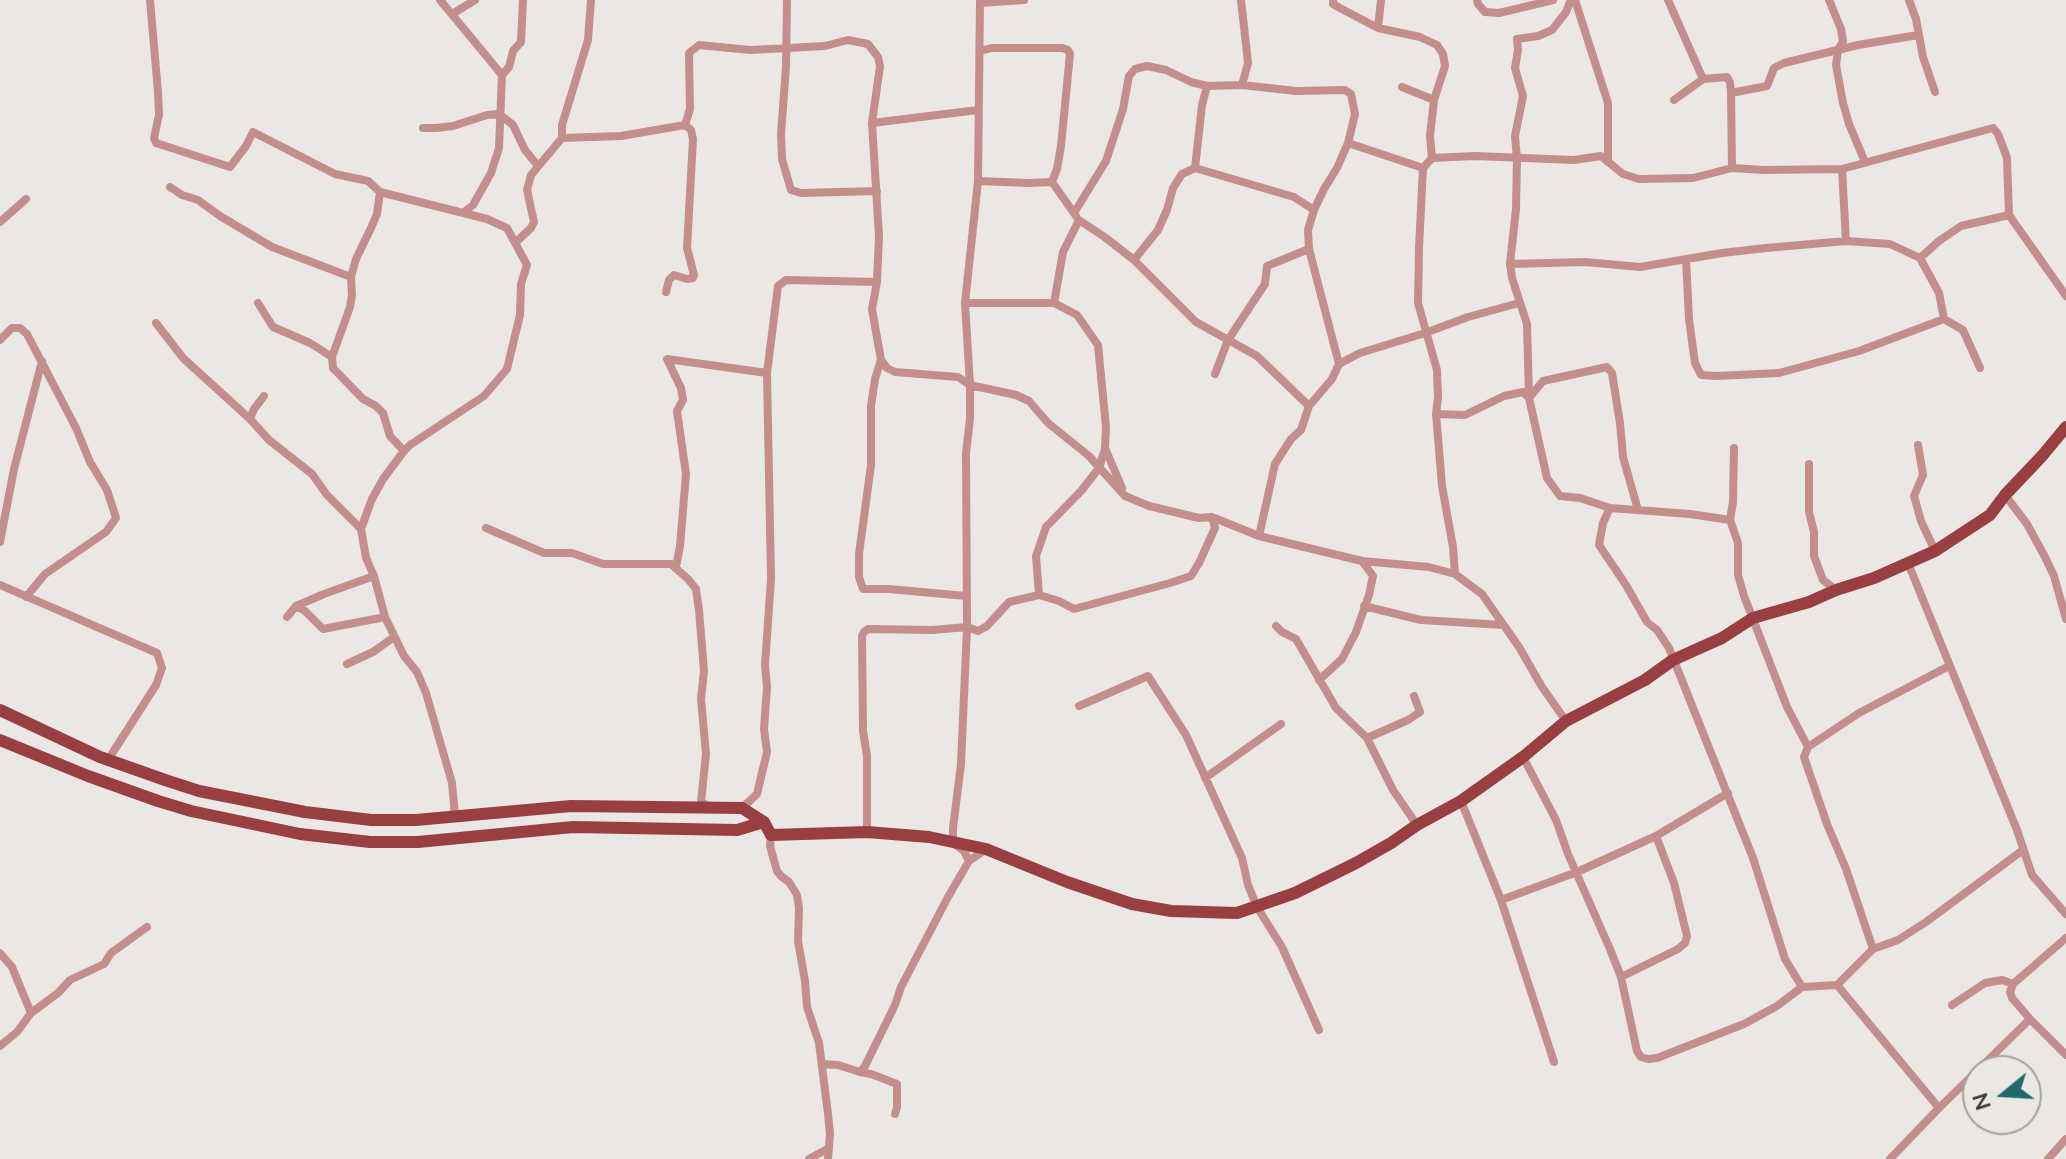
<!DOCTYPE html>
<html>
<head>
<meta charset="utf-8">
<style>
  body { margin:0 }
  #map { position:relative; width:2066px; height:1159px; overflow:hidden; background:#eae7e5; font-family:Mulish,sans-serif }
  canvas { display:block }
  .north { position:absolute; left:1962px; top:1055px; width:80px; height:80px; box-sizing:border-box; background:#eae7e5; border:2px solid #a4a2a0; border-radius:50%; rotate:252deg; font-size:22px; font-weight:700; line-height:32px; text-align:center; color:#3b3a39 }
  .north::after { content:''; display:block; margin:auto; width:28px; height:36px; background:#1d6a67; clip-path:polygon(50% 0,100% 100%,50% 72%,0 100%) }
</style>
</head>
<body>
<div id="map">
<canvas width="2066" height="1159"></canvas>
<div class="north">N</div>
</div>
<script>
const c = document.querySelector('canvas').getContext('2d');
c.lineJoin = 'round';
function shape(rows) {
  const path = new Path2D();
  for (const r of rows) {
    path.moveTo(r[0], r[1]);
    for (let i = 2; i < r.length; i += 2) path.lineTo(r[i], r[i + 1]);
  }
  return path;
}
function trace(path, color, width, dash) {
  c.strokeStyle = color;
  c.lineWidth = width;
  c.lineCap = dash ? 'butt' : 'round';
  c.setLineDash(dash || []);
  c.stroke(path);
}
const street = shape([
  [150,0,158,92,159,115,154,138,156,143,230,167,246,146,253,132,335,174,368,181,380,192,487,219,507,228,527,265,521,284,520,315,507,369,484,396,410,445,404,451,383,479,372,499,361,529,366,558,374,576,385,617,404,656,417,672,426,693,452,783,455,816],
  [440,0,502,75],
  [787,0,786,67,781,134,782,159,791,190,801,193,877,191],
  [1241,0,1248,63,1242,85],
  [1333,0,1333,4,1338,7,1378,28,1420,37,1437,45,1443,54,1445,66,1434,100,1430,136,1432,158],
  [1477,0,1478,4,1485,12,1499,13,1553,0],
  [1571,0,1566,12,1552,30,1538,36,1517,39,1518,50,1515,68,1523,96,1515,136,1517,159,1516,209,1510,264,1512,278,1527,324,1529,398,1547,478,1560,496,1580,498,1610,508,1690,514,1730,520,1738,543,1738,575,1744,596,1787,707,1808,747],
  [1575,0,1608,103,1608,162],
  [1668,0,1703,79],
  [1829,0,1841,29,1843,41,1838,50,1836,65,1843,103,1849,124,1865,162],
  [1909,0,1916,19,1923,57,1935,92],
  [980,3,1024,0],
  [452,14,475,0],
  [1378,28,1381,0],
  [981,51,991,48,1062,48,1068,50,1070,54,1061,146,1057,169,1052,182],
  [1402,87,1434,100],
  [1731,93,1767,86,1774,68,1784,63,1858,45,1918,35],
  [1674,100,1703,79,1727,77,1730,82,1731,93,1732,168],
  [872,123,978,110],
  [685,125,690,109,689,53,699,45,750,50,825,46,848,40,868,44,878,57,880,66,872,123,879,236,877,282,872,309,881,360,887,368,895,372,958,377,970,385,1016,395,1029,401,1048,423,1089,456,1125,496,1149,506,1199,518,1212,517,1259,536],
  [423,128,436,128,453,126,487,115,499,114,513,125,525,150,538,166],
  [562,138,621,136,685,125,691,130,693,139,687,248,694,275,693,278,687,279,674,275,669,280,666,292],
  [1348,143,1423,168],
  [1195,168,1202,105,1207,86],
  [1842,169,1846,241],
  [978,181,1029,183,1052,182,1076,216],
  [170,187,182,195,198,200,220,216,272,247,351,277],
  [380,192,377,214,371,228,356,259,351,277,352,295,350,307,332,357,333,368,363,399,376,406,383,413,390,436,404,451],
  [463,213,473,205,491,173,499,148,502,75,509,67,513,51,521,42,523,0],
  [1074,213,1106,161,1123,109,1129,76,1135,69,1147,66,1166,70,1191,82,1207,86,1242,85,1296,91,1345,90,1351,94,1355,114,1348,143,1337,168,1324,189,1314,210,1308,230,1309,249,1339,364],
  [0,222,26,199],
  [516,242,531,228,534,222,527,190,531,175,562,138,562,125,588,40,591,0],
  [1920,258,1939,241,1961,226,2009,215],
  [1686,259,1689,319,1695,363,1701,375,1716,376,1779,373,1859,351,1944,319,1963,330,1980,368],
  [1134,260,1158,230,1167,210,1173,188,1182,174,1195,168,1294,197,1314,210],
  [1510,264,1585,262,1640,267,1722,253,1766,248,1846,241,1890,244,1920,258,1939,293,1944,319],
  [258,303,273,327,310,343,332,357],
  [965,303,1054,303,1063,252,1079,220,1106,238,1134,260,1196,322,1257,356,1309,406,1301,430,1291,439,1275,464,1259,536,1362,561,1429,567,1455,574,1482,594,1519,647,1542,687,1566,721],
  [1054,303,1077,315,1098,345,1106,427,1105,448,1122,488],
  [156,323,183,358,250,419],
  [0,340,12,328,20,328,27,334,76,428,90,462,107,490,116,518,106,532,45,574,26,597],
  [881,360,875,379,871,406,871,465,859,554,859,577,863,589,889,589,966,596],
  [1215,374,1228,340,1265,284,1267,266,1309,249],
  [264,396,254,409,250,419,269,440,312,474,327,495,361,529],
  [1309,406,1332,379,1339,364,1360,353,1425,333,1468,317,1519,303],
  [1436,414,1465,415,1504,396,1523,392,1529,398,1543,381,1607,367,1612,373,1620,423,1623,457,1638,510],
  [1918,445,1923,475,1914,496,1921,521,1935,551],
  [1809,464,1809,512,1814,532,1814,556,1823,580,1836,590],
  [2005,495,2027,524,2045,557,2054,576,2066,619],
  [1730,520,1733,502,1734,448],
  [486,528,544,553,572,553,603,564,671,564,688,579,696,589,699,610,704,671,701,699,706,754,701,802,709,806],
  [0,542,14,469,42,361],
  [1908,563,2017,830,2032,875,2066,914],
  [676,567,680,546,686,474,677,411,683,400,681,388,667,359,767,373],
  [1455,574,1453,547,1442,486,1436,414,1438,397,1437,370,1418,303,1419,248,1423,168,1432,158,1475,156,1574,160,1601,156,1623,174,1639,179,1693,178,1732,168,1764,170,1842,169,1993,128,1998,134,2007,158,2009,215,2066,296],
  [0,585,157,653,162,668,156,685,108,760],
  [1039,595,1036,556,1046,527,1082,490,1099,468,1105,449],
  [296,606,305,611,323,629,385,617],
  [1364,606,1421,620,1503,625],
  [287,617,296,606,324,594,374,576],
  [1276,626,1282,632,1296,639,1336,708,1367,738,1393,790,1417,825],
  [347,664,373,652,394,637,396,639],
  [1319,680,1342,659,1356,632,1369,595,1373,576,1362,561],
  [1079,706,1148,676,1186,735,1242,858,1248,885,1257,907,1282,947,1319,1030],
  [1367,738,1408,720,1420,712,1414,696],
  [1523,757,1556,820,1568,854,1610,949,1621,977,1637,1051,1641,1057,1648,1059,1657,1058,1744,1024,1777,1006,1802,987,1785,959,1753,858,1669,648,1657,630,1647,622,1626,585,1599,545,1603,523,1610,508],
  [1205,778,1281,724],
  [1461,801,1501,900,1577,872,1656,836,1728,793],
  [742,808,757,794,767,752,764,729,767,687,765,665,771,579,767,373,778,286,786,280,877,282],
  [867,832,867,756,863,731,862,636,864,632,868,629,932,630,967,627,978,631,987,626,1009,602,1039,595,1059,601,1074,609,1170,583,1191,576,1199,563,1215,528,1212,517],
  [771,835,770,846,777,871,781,876,789,882,797,895,799,908,798,941,805,981,807,1007,819,1043,828,1114,830,1134,828,1159],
  [969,861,964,851,953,843,953,828,961,764,967,627,966,453,970,419,970,385,965,303,978,181,980,0],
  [1501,900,1554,1062],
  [2066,938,2013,984,2010,992,2012,998,2030,1019,2066,1055],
  [1873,949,1898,940,1926,922,2023,850],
  [0,953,12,967,31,1013],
  [1621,977,1678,949,1685,943,1687,936,1674,883,1656,836],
  [1802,987,1837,985],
  [1952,1005,1985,983,2002,980,2013,984],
  [0,1046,17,1032,31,1013,58,993,70,980,104,964,111,953,147,927],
  [822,1064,838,1065,860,1072,865,1066,895,1005,901,987,948,897,969,861,985,850],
  [860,1072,871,1074,897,1084,897,1107,895,1114],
  [1939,1108,1837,985,1873,949,1846,869,1827,824,1804,757,1808,747,1859,713,1949,666],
  [809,1159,829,1148],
  [1890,1159,1939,1108,2030,1019],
  [2048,1159,2066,1139]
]);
const primary = shape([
  [0,710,100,757,168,781,199,791,305,812,371,820,416,820,571,806,742,808,764,822,771,835,867,832,929,837,986,849,1067,882,1132,904,1171,911,1237,913,1295,893,1356,863,1391,843,1417,825,1461,801,1523,757,1566,721,1645,680,1673,660,1722,638,1753,618,1809,602,1836,590,1874,578,1935,551,1990,515,2005,495,2042,456,2066,427],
  [0,740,88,776,158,801,191,811,300,834,370,842,418,842,573,827,737,830,764,822]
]);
trace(street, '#c38e8c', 8);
trace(primary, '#9a3f41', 12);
</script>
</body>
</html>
